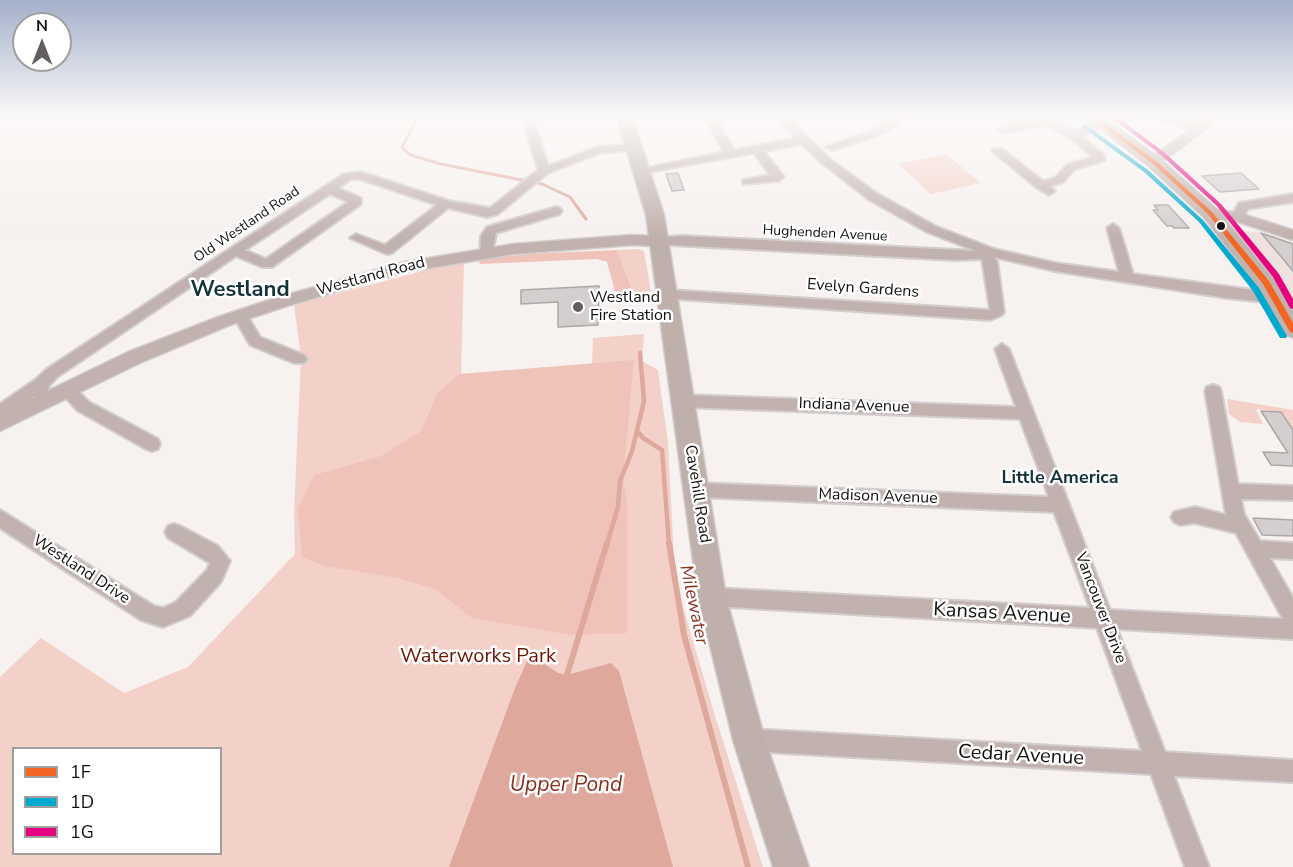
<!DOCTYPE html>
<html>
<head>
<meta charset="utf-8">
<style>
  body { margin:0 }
  #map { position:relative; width:1293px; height:867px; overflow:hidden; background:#f7f1f0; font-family:"Nunito Sans",sans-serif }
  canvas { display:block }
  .legend { position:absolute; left:12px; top:747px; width:210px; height:108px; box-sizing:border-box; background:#fff; border:2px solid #a09f9f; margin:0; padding:8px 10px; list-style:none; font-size:18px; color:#120f0e }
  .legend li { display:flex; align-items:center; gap:12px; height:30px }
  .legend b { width:30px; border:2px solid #a09f9f }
  .north { position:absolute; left:12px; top:12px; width:60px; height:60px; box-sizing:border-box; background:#fff; border:2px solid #a09f9f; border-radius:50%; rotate:0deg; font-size:16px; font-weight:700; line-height:24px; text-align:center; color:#120f0e }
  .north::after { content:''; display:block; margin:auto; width:21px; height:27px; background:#625e5d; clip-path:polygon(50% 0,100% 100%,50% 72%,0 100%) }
</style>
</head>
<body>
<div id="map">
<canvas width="1293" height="867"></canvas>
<ul class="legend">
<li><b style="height:8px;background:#f26522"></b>1F</li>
<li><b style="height:8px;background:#00a9ce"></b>1D</li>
<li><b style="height:8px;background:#e5007d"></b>1G</li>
</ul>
<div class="north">N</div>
</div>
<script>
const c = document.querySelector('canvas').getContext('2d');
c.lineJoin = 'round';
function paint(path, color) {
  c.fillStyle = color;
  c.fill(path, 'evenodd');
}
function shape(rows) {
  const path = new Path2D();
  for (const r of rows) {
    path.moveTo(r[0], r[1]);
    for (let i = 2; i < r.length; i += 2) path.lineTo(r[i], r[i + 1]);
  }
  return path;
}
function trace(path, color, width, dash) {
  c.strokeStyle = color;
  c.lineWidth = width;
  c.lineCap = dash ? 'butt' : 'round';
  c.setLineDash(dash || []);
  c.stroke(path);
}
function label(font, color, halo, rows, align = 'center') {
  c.font = font + ' "Nunito Sans",sans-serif';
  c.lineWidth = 5;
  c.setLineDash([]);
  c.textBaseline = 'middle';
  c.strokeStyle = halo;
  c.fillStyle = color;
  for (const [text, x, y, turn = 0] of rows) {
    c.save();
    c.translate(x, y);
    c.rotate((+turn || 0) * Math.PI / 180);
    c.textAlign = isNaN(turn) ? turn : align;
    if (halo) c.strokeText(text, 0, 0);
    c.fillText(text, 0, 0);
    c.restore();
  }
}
const built = shape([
  [1235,230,1265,233,1293,243,1293,301]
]);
const green = shape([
  [946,154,981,183,931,194,898,164],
  [638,249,644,251,651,291,634,294,617,250],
  [461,261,464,262,461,374,592,364,593,338,644,334,642,361,658,370,668,443,675,580,715,716,763,867,0,867,0,677,41,638,124,693,188,667,295,554,294,512,301,358,294,305],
  [14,748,220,748,220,854,14,854],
  [1227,399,1293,410,1293,430,1281,412,1256,409,1263,424,1240,422,1229,414]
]);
const forest = shape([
  [617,250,634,294,615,291,607,262,597,259,480,264,478,260,527,254],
  [634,360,623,478,627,504,627,633,571,635,472,618,435,589,397,578,324,566,302,557,298,509,314,475,381,456,421,431,438,392,460,374]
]);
const water = shape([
  [537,659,558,673,567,675,611,663,619,671,673,867,449,867,515,688,527,661]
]);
const streamFar2 = shape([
  [418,116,402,148,411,155,441,164,542,184,570,197,586,219]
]);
const streamFar1 = shape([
  [637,431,643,438,662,450,669,544],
  [607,544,618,507,620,481,632,451,644,401,640,353]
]);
const stream = shape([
  [669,543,684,635,748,867],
  [567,675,607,543]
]);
const building = shape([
  [678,173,684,190,672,191,666,174,678,173],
  [1241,173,1259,189,1220,192,1202,176,1241,173],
  [1154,205,1168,205,1189,228,1174,228,1172,226,1167,226,1153,210,1158,210,1154,205],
  [1261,233,1293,244,1293,271,1284,260,1261,233],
  [599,286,598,325,558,327,558,302,521,304,521,290,599,286],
  [1261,411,1281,412,1293,430,1293,466,1271,465,1263,452,1288,453,1261,411],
  [1253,518,1293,520,1293,536,1262,535,1253,518]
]);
const minor = shape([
  [522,116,532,116,548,166,598,147,634,144,640,147,634,150,600,153,548,173,498,214,487,217,448,208,392,253,387,254,350,238,356,234,385,245,437,205,360,179,351,179,338,188,361,198,361,204,272,267,262,267,236,256,57,377,49,386,48,391,54,400,52,404,40,404,35,396,0,418,0,404,35,380,47,369,344,174,361,172,449,201,490,208,538,170,522,116],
  [330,194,348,202,266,259,245,250,330,194],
  [704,116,714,116,734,150,796,138,775,116,786,116,830,159,876,193,935,226,994,249,1055,263,1119,272,1107,228,1113,224,1119,228,1133,274,1275,293,1282,298,1275,303,1227,298,1055,271,994,257,997,261,1004,312,1002,315,990,320,663,298,661,295,668,290,990,310,982,259,955,260,653,244,652,241,653,238,682,236,976,251,927,232,868,199,822,163,802,144,764,151,784,177,778,181,743,184,743,180,770,175,754,153,638,174,638,170,724,152,704,116],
  [900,116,914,116,876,136,832,150,826,147,868,132,900,116],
  [952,116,945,120,940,117,940,116,952,116],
  [1125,116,1146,116,1126,122,1121,119,1125,116],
  [1153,116,1169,116,1203,129,1198,132,1194,131,1153,116],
  [1046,119,1074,131,1103,122,1108,125,1081,136,1102,153,1105,159,1103,161,1075,169,1063,182,1050,186,1055,191,1049,195,1037,188,992,151,994,149,1002,149,1043,181,1055,178,1067,165,1093,157,1069,137,1045,125,1003,133,998,130,1003,127,1046,119],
  [1293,194,1293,202,1248,209,1241,220,1237,221,1231,217,1239,203,1293,194],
  [556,207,560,208,562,211,560,214,496,233,492,256,487,257,480,253,481,236,487,227,556,207],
  [240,310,245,312,260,337,304,355,307,359,304,363,294,363,250,345,233,315,240,310],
  [1002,344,1009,349,1110,610,1283,619,1236,533,1195,523,1180,525,1174,522,1171,517,1174,512,1195,507,1226,515,1205,391,1207,387,1213,385,1219,387,1221,391,1238,484,1293,486,1293,500,1241,499,1244,514,1260,541,1293,543,1293,559,1270,558,1293,598,1293,639,1117,629,1165,752,1293,760,1293,782,1174,776,1209,867,1185,867,1151,774,749,751,741,748,738,740,741,732,749,729,1142,751,1097,628,712,606,705,603,702,597,705,591,712,588,1090,608,1054,512,697,497,691,495,688,490,691,485,697,483,1049,497,1020,419,682,407,676,405,674,401,676,397,682,395,1016,407,995,349,1002,344],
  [67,384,73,386,89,402,158,439,160,444,158,449,152,451,146,449,77,410,59,390,61,386,67,384],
  [0,510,154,606,163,608,176,602,207,570,210,563,168,538,165,532,168,526,174,524,180,526,218,546,230,561,221,582,190,616,163,627,141,620,0,528,0,510]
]);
const tertiary = shape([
  [1207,116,1223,116,1165,160,1149,162,1142,158,1144,155,1156,153,1166,147,1207,116],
  [1210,208,1243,214,1293,230,1293,240,1235,221,1204,216,1202,213,1204,210,1210,208],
  [632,235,658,236,666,241,658,246,632,245,514,254,406,272,287,306,230,325,142,362,0,431,0,414,128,352,218,317,275,298,405,262,514,244,632,235]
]);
const secondary = shape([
  [616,116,632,116,664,215,726,597,765,740,809,867,773,867,733,740,698,597,646,215,616,116]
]);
const primary = shape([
  [1083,116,1102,116,1160,158,1217,209,1277,283,1293,311,1293,338,1285,335,1257,286,1203,217,1148,166,1083,116]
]);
const bus1 = shape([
  [1088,116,1095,116,1156,161,1212,212,1269,281,1293,323,1293,333,1290,332,1263,284,1208,214,1152,163,1088,116]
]);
const bus2 = shape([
  [1082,125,1086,125,1148,170,1203,220,1259,288,1287,336,1286,338,1280,338,1253,291,1199,222,1144,172,1082,127,1082,125]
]);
const bus3 = shape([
  [1109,116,1116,116,1164,152,1221,204,1279,274,1293,299,1293,309,1290,308,1273,277,1217,206,1160,154,1109,116]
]);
const markers = [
  [1221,226,5,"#120f0e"],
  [578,307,6,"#625e5d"]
];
const farStreetnames = [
  ["Old Westland Road",247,225,-34],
  ["Hughenden Avenue",825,234,3]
];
const streetNames = [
  ["Westland Road",371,277,-15],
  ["Evelyn Gardens",863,289,4],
  ["Indiana Avenue",854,406,2],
  ["Cavehill Road",697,494,81],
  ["Madison Avenue",878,497,2],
  ["Westland Drive",81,570,33],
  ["Vancouver Drive",1100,608,69]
];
const poiNames = [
  ["Westland",590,298],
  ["Fire Station",590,316]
];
const neighbourhoodNames = [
  ["Little America",1060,479]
];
const waterNames = [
  ["Milewater",693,605,78]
];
const nearStreetnames = [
  ["Kansas Avenue",1002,614,3],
  ["Cedar Avenue",1021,756,3]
];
const nearParknames = [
  ["Waterworks Park",478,657]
];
const nearWaternames = [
  ["Upper Pond",566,786]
];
const districtNames = [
  ["Westland",240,291]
];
paint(built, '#eee1de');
paint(green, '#f3d1c9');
paint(forest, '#f0c3ba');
paint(water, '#dea99c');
trace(streamFar2, '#dea99c', 3);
trace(streamFar1, '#dea99c', 4.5);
trace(stream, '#dea99c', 6);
paint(building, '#d4cfce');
trace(building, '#aca8a7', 1.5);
trace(minor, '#d2cecd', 4);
trace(tertiary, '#d2cecd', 3);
trace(secondary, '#d2cecd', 3);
trace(primary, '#d2cecd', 2);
paint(minor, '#c1b1af');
paint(tertiary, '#c1b1af');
paint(secondary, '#c0b0ac');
paint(primary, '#c2b3af');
paint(bus1, '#f26522');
paint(bus2, '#00a9ce');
paint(bus3, '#e5007d');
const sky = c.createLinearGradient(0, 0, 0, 238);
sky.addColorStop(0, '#a4b0ca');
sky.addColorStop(0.49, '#fbf9f8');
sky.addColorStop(1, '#fbf9f800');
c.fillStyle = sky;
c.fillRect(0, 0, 1293, 238);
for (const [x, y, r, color] of markers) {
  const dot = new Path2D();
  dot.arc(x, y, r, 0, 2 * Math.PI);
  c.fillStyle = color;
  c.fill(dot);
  trace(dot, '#fff', 2);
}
label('14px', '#120f0e', '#fff', farStreetnames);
label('16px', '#120f0e', '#fff', streetNames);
label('16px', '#120f0e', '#fff', poiNames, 'left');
label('bold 18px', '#13343b', '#fff', neighbourhoodNames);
label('italic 18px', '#872f1c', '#fff', waterNames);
label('20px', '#120f0e', '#fff', nearStreetnames);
label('20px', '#6d1401', '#fff', nearParknames);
label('italic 21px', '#872f1c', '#fff', nearWaternames);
label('bold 22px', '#13343b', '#fff', districtNames);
</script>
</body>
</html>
